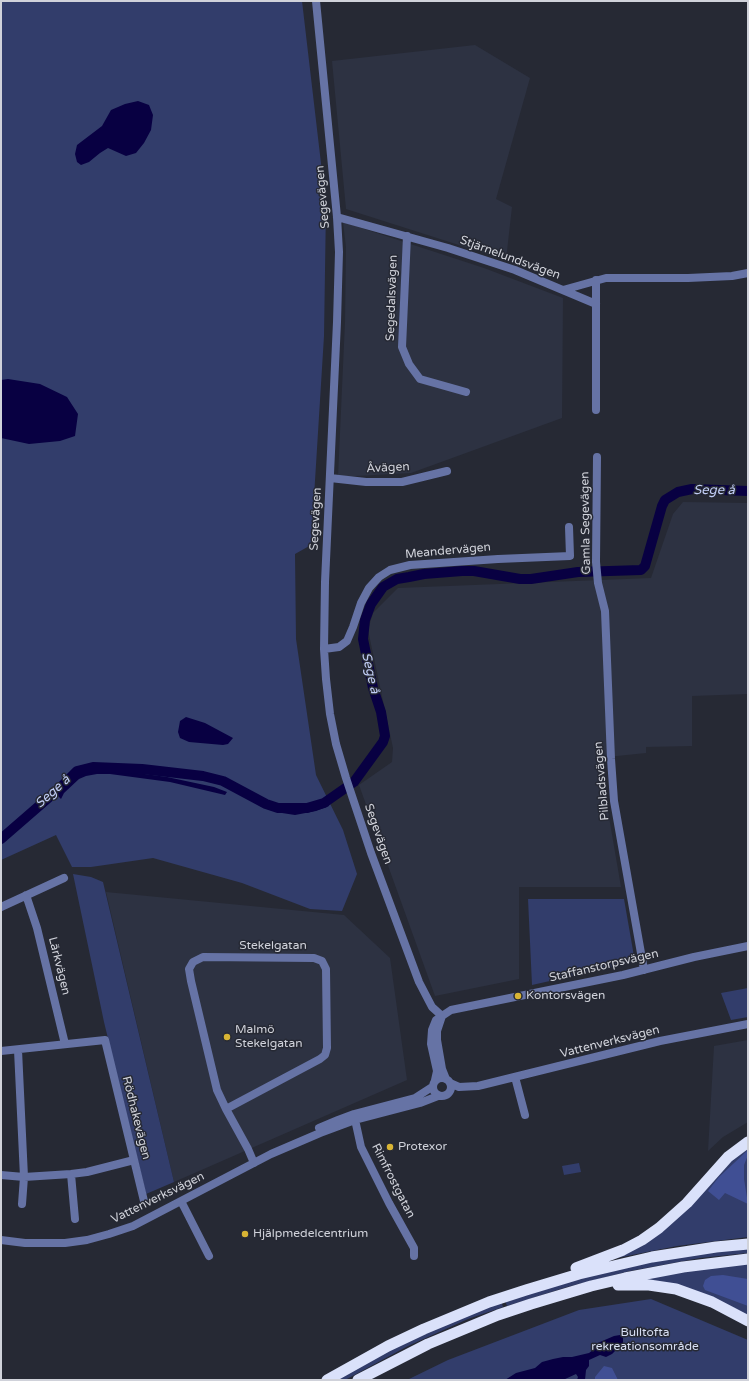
<!DOCTYPE html>
<html>
<head>
<meta charset="utf-8">
<style>
  body { margin:0 }
  #map { position:relative; width:749px; height:1381px; overflow:hidden; background:#262934; font-family:"Varela Round",sans-serif }
  canvas { display:block }
  .frame { position:absolute; inset:0; border:2px solid #d0d2da; pointer-events:none }
</style>
</head>
<body>
<div id="map">
<canvas width="749" height="1381"></canvas>
<div class="frame"></div>
</div>
<script>
const c = document.querySelector('canvas').getContext('2d');
c.lineJoin = 'round';
function paint(path, color) {
  c.fillStyle = color;
  c.fill(path, 'evenodd');
}
function shape(rows) {
  const path = new Path2D();
  for (const r of rows) {
    if (r.length === 3) {
      path.moveTo(r[0] + r[2], r[1]);
      path.arc(r[0], r[1], r[2], 0, 2 * Math.PI);
      continue;
    }
    path.moveTo(r[0], r[1]);
    for (let i = 2; i < r.length; i += 2) path.lineTo(r[i], r[i + 1]);
  }
  return path;
}
function trace(path, color, width, dash) {
  c.strokeStyle = color;
  c.lineWidth = width;
  c.lineCap = dash ? 'butt' : 'round';
  c.setLineDash(dash || []);
  c.stroke(path);
}
function label(font, color, halo, rows, align = 'center') {
  c.font = font + ' "Varela Round",sans-serif';
  c.lineWidth = 3;
  c.setLineDash([]);
  c.textBaseline = 'middle';
  c.strokeStyle = halo;
  c.fillStyle = color;
  for (const [text, x, y, turn = 0] of rows) {
    c.save();
    c.translate(x, y);
    c.rotate((+turn || 0) * Math.PI / 180);
    c.textAlign = isNaN(turn) ? turn : align;
    if (halo) c.strokeText(text, 0, 0);
    c.fillText(text, 0, 0);
    c.restore();
  }
}
const built = shape([
  [475,45,530,78,496,199,512,207,506,260,346,209,332,61],
  [343,222,484,268,563,298,562,418,411,473,338,477,345,322,346,247],
  [683,502,748,503,748,694,692,696,692,746,646,747,646,753,617,756,603,757,604,788,621,887,519,887,519,979,435,996,359,785,392,762,393,748,368,630,373,613,398,588,651,578,673,514],
  [106,892,344,915,390,958,407,1080,174,1182],
  [748,1040,748,1122,723,1137,708,1151,714,1046]
]);
const green = shape([
  [1,1,302,1,326,206,324,336,311,545,295,554,296,639,316,775,343,830,357,874,342,911,310,909,242,883,153,858,91,867,72,867,56,835,1,860],
  [73,874,91,877,103,882,174,1182,146,1194,104,1022],
  [528,899,624,899,635,962,532,985],
  [748,988,748,1017,731,1020,721,993],
  [748,1145,747,1186,748,1192,748,1237,677,1246,607,1260,623,1253,717,1173],
  [579,1163,581,1172,564,1175,562,1166],
  [748,1247,748,1253,700,1258,630,1271,567,1287,507,1306,505,1300,628,1265],
  [748,1262,748,1317,640,1278],
  [651,1299,748,1340,748,1380,407,1380,448,1360,579,1310],
  [501,1301,503,1307,468,1319,408,1346,345,1380,333,1380,378,1354]
]);
const forest = shape([
  [748,1150,748,1155,744,1165,744,1179,748,1204,725,1193,719,1200,708,1191,719,1177],
  [723,1275,748,1279,748,1306,705,1290,703,1286,705,1280,711,1276],
  [604,1366,612,1368,618,1380,595,1380,595,1377]
]);
const water = shape([
  [138,101,149,105,153,115,151,130,144,143,136,153,126,156,108,148,100,153,89,162,81,165,77,162,75,154,77,145,102,126,111,110,125,104],
  [8,379,40,384,67,397,78,414,75,436,60,441,29,444,1,438,1,380],
  [186,717,205,723,233,738,228,744,223,745,189,742,180,738,178,732,180,721],
  [96,770,137,773,167,777,214,787,227,792,225,795,170,782,110,774,97,774,86,776,79,779,64,793,61,799,57,795,77,774],
  [261,803,275,809,294,812,318,809,328,804,329,806,316,811,295,815,282,813,270,810,260,806],
  [620,1335,623,1338,623,1343,612,1354,606,1357,600,1355,589,1360,589,1366,586,1370,585,1380,577,1380,578,1377,576,1374,563,1380,505,1380,516,1373,535,1368,542,1362,553,1359,563,1357,572,1357,589,1353,593,1350,593,1345,614,1336]
]);
const river = shape([
  [1,839,62,786,77,771,93,767,142,769,203,776,223,781,266,804,278,808,307,808,324,803,354,782,383,742,385,736,381,712,373,688,363,639,365,620,371,604,383,587,397,579,409,577,424,574,462,571,474,571,520,579,531,579,578,572,641,570,645,566,662,506,665,500,678,492,692,489,748,491]
]);
const minor = shape([
  [316,1,337,217,339,252,337,322,325,582,324,649,326,679,330,714,336,744,346,778,371,853,419,982,432,1007,442,1016],
  [337,217,448,248,515,270,596,304],
  [407,236,402,347,409,364,420,379,466,392],
  [563,290,606,278,688,278,732,276,748,273],
  [596,410,596,280],
  [597,457,596,562,598,583,605,611,611,759,614,801,644,970],
  [330,478,366,482,402,482,447,471],
  [324,649,339,647,347,641,353,627,361,603,369,588,379,577,390,570,410,565,498,559,570,556,569,527],
  [26,895,37,928,65,1044],
  [1,907,64,878],
  [442,1016,437,1031,437,1040,442,1069,446,1079],
  [18,1050,24,1177,22,1204],
  [1,1051,105,1040,144,1201],
  [515,1077,525,1115],
  [442,1087,9],
  [435,1080,437,1071,431,1044,432,1030,436,1020,451,1010,623,975,694,957,748,946],
  [450,1083,459,1087,478,1086,660,1041,748,1024],
  [226,1109,320,1059,325,1055,327,1048,326,969,322,961,314,958,203,957,193,962,189,969,191,981,217,1090,226,1109,248,1149,254,1163],
  [354,1115,361,1147,389,1203,414,1248,414,1256],
  [319,1128,338,1120,354,1114,415,1098,432,1087],
  [71,1174,75,1219],
  [1,1175,24,1177,71,1174,87,1172,134,1160],
  [181,1201,209,1256],
  [1,1240,25,1243,65,1243,87,1240,109,1234,133,1226,271,1154,320,1133,355,1120,420,1103,438,1096]
]);
const highway = shape([
  [576,1268,623,1250,642,1240,659,1228,687,1203,728,1157,748,1142],
  [618,1285,649,1285,676,1289,712,1302,748,1321],
  [327,1380,388,1346,424,1329,489,1302,526,1290,579,1274,652,1257,716,1247,748,1244],
  [358,1380,428,1344,498,1315,531,1304,591,1286,625,1278,683,1267,748,1259]
]);
const markers = [
  [518,996,4,"#d8b434"],
  [227,1037,4,"#d8b434"],
  [390,1147,4,"#d8b434"],
  [245,1234,4,"#d8b434"]
];
const streetNames = [
  ["Segevägen",323,197,-95],
  ["Stjärnelundsvägen",510,258,20],
  ["Segedalsvägen",392,298,-88],
  ["Åvägen",388,468,-3],
  ["Segevägen",316,519,-87],
  ["Gamla Segevägen",586,523,-91],
  ["Meandervägen",448,551,-5],
  ["Pilbladsvägen",602,781,-95],
  ["Segevägen",378,834,71],
  ["Stekelgatan",273,946],
  ["Lärkvägen",59,966,76],
  ["Staffanstorpsvägen",604,966,-13],
  ["Vattenverksvägen",610,1042,-14],
  ["Rödhakevägen",136,1118,76],
  ["Rimfrostgatan",393,1181,63],
  ["Vattenverksvägen",158,1198,-26]
];
const poiNames = [
  ["Kontorsvägen",526,996],
  ["Malmö",235,1030],
  ["Stekelgatan",235,1044],
  ["Protexor",398,1147],
  ["Hjälpmedelcentrium",253,1234]
];
const parkNames = [
  ["Bulltofta",645,1333],
  ["rekreationsområde",645,1347]
];
const waterNames = [
  ["Sege å",714,491],
  ["Sege å",370,673,77],
  ["Sege å",53,792,-42]
];
paint(built, '#2d3242');
paint(green, '#323d6b');
paint(forest, '#404f94');
paint(water, '#080042');
trace(river, '#080042', 10);
trace(minor, '#6673a5', 8);
trace(highway, '#dae1fa', 11);
for (const [x, y, r, color] of markers) {
  const dot = new Path2D();
  dot.arc(x, y, r, 0, 2 * Math.PI);
  c.fillStyle = color;
  c.fill(dot);
  trace(dot, '#262934', 1.5);
}
label('12px', '#d0d2da', '#262934', streetNames);
label('12px', '#d0d2da', '#262934', poiNames, 'left');
label('12px', '#d7def2', '#262934', parkNames);
label('italic 13px', '#c1cdf6', '#262934', waterNames);
</script>
</body>
</html>
